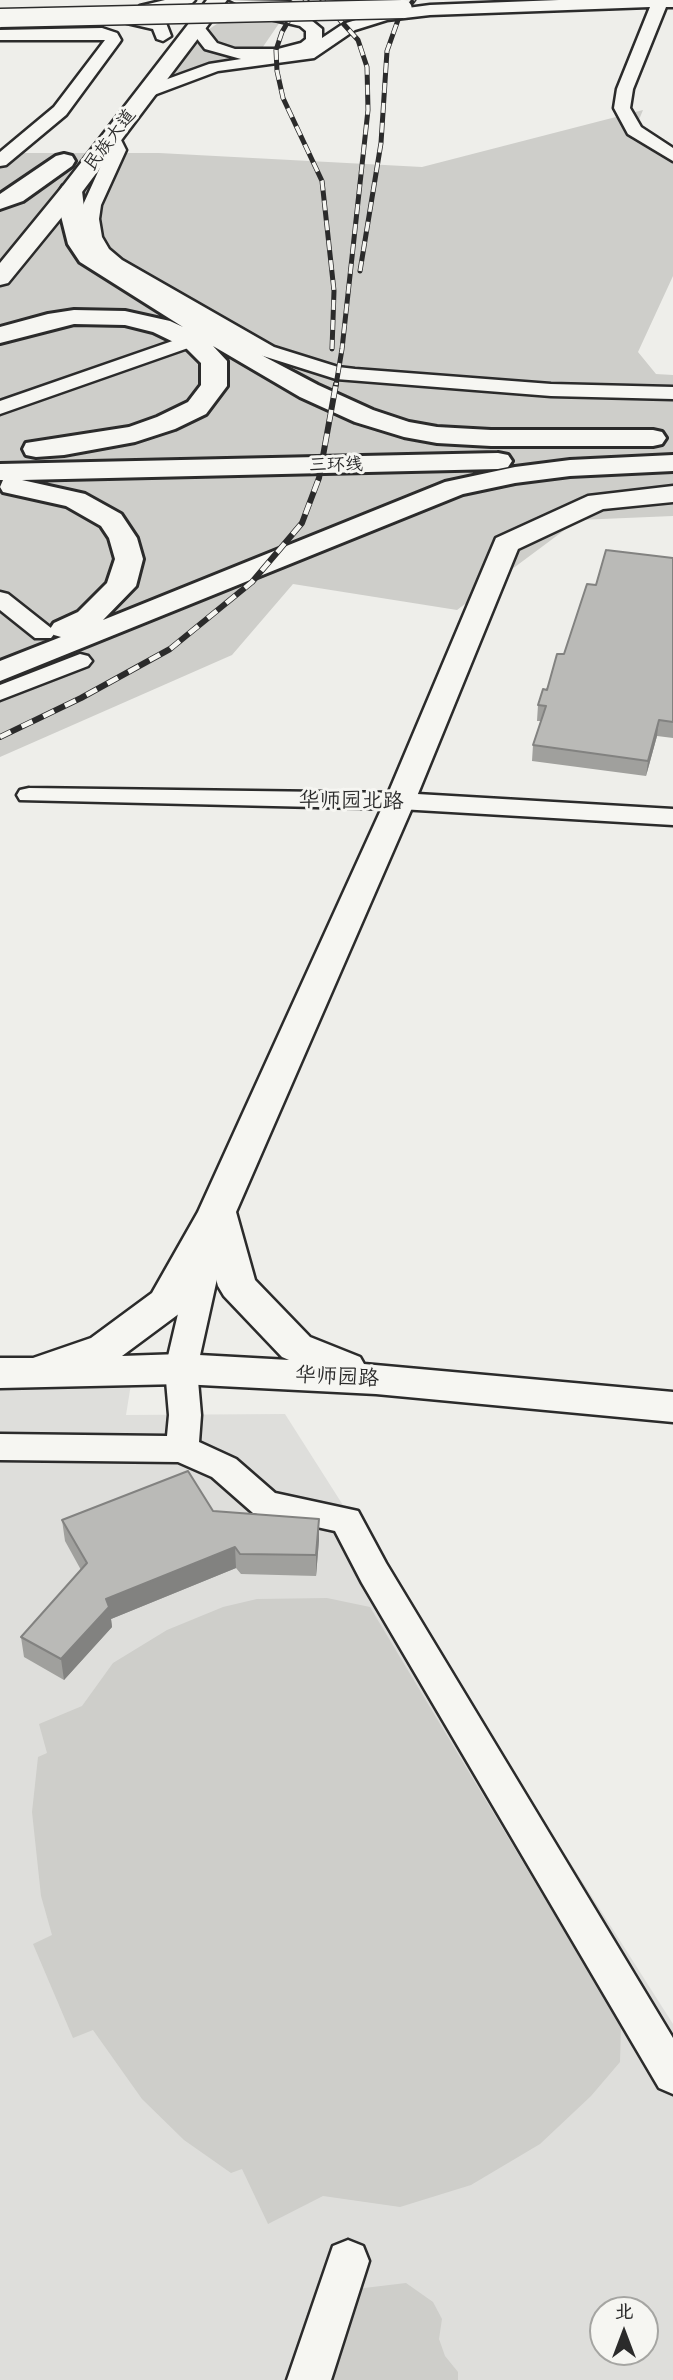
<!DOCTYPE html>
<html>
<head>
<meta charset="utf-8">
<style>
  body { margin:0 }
  #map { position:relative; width:673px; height:2380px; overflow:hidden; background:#eeeeea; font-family:"Comic Neue","LXGW WenKai TC",sans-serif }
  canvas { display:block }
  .north { position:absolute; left:589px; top:2296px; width:70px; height:70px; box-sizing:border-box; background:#f6f6f2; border:2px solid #a5a5a2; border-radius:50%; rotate:0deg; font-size:19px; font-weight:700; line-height:28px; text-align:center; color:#2b2b2b }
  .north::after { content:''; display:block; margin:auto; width:24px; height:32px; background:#2b2b2b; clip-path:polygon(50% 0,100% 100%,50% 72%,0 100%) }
</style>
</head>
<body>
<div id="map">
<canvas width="673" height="2380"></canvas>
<div class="north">北</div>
</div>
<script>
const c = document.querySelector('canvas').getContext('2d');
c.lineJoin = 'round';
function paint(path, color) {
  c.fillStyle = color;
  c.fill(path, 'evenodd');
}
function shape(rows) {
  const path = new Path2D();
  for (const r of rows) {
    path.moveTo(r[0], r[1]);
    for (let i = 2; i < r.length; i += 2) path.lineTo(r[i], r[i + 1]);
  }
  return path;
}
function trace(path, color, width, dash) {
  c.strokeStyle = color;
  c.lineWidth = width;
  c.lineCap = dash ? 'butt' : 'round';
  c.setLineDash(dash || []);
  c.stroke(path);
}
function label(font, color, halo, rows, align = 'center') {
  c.font = font + ' "Comic Neue","LXGW WenKai TC",sans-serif';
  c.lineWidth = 6;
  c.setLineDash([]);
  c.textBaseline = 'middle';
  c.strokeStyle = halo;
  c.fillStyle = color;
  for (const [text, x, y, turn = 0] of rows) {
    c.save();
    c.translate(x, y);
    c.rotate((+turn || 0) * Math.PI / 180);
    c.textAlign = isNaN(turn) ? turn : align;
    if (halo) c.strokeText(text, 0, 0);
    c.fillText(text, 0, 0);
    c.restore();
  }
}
const built = shape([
  [131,1384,126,1415,285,1414,673,2024,673,2380,0,2380,0,1388],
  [603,2310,645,2310,645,2352,603,2352]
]);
const green = shape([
  [226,18,282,19,254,60,165,75,194,39],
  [643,110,631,139,673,163,673,276,638,352,656,374,673,375,673,516,578,520,457,610,293,584,232,655,0,757,0,164,24,153,159,153,422,167],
  [327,1598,370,1607,621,2026,620,2062,591,2096,540,2144,471,2185,400,2207,323,2196,268,2224,242,2169,231,2173,184,2140,142,2099,93,2030,73,2038,33,1944,52,1935,41,1896,32,1812,38,1757,47,1753,39,1724,82,1706,113,1663,167,1630,223,1607,257,1599],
  [406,2283,433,2302,442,2319,439,2339,445,2356,458,2372,458,2380,325,2380,356,2289]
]);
const minor = shape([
  [165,0,195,0,192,3,145,14,137,9,140,6,165,0],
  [230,0,288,1,296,6,288,11,251,10,230,0],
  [559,0,673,0,673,7,666,7,633,89,630,108,641,127,673,148,673,161,628,134,614,108,617,89,650,7,430,15,387,20,355,30,314,58,218,71,146,98,138,93,140,89,209,64,241,59,205,49,188,27,196,22,202,24,217,43,235,49,278,49,301,43,306,39,306,31,300,26,266,18,264,15,266,12,272,10,311,20,322,29,322,38,343,24,385,11,430,5,559,0],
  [133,15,166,23,171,36,163,41,157,39,153,29,127,23,125,20,133,15],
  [102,28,117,33,121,40,119,43,66,115,6,165,0,166,0,152,54,107,105,40,0,40,0,30,102,28],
  [112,133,118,134,126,150,101,205,99,219,102,237,109,249,122,260,274,347,338,367,355,369,551,384,673,387,673,399,551,396,336,379,260,355,108,268,93,252,84,237,81,219,83,205,108,150,103,138,112,133],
  [184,337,194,343,191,347,0,414,0,401,184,337],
  [0,592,8,594,51,628,55,633,51,638,35,638,0,610,0,592],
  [80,654,88,656,92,661,88,666,0,700,0,685,80,654],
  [29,788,400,793,673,809,673,825,400,809,20,800,17,795,20,790,29,788],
  [213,1218,224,1221,228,1229,197,1369,201,1415,199,1442,236,1459,275,1493,358,1511,386,1563,673,2038,673,2094,659,2088,362,1583,335,1531,253,1513,212,1477,178,1462,0,1460,0,1434,167,1436,169,1415,165,1369,198,1229,202,1221,213,1218],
  [348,2240,363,2246,369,2261,331,2380,287,2380,333,2246,348,2240]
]);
const major = shape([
  [207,0,227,0,79,196,8,283,0,285,0,263,63,186,207,0],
  [673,486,673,502,603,509,518,549,415,801,236,1212,255,1280,310,1337,360,1357,364,1364,673,1392,673,1422,376,1394,181,1384,0,1388,0,1358,33,1358,91,1338,152,1293,198,1212,385,801,496,538,588,496,673,486],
  [210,1257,218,1286,224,1296,282,1357,289,1360,181,1354,122,1356,180,1313,210,1257]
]);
const highway = shape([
  [64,154,72,156,75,161,72,166,23,201,0,209,0,194,56,156,64,154],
  [71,184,79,186,82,191,85,216,92,244,97,252,265,357,318,385,373,410,409,422,437,427,491,430,653,430,662,432,666,438,662,444,653,446,491,446,437,443,404,437,355,422,300,397,213,346,227,361,227,386,206,414,175,429,135,442,64,455,36,457,26,455,23,449,26,443,129,427,157,417,188,402,201,385,201,363,186,348,153,332,125,325,74,324,0,343,0,327,48,314,74,310,125,311,170,321,183,327,80,262,68,244,61,216,60,191,63,186,71,184],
  [498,453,508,455,512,461,508,467,498,469,22,480,85,494,121,514,137,538,143,559,136,586,103,620,445,482,515,467,570,460,673,455,673,471,570,476,515,483,463,494,0,681,0,661,61,637,54,635,50,629,54,623,78,612,107,583,115,559,109,538,101,526,66,506,3,492,0,487,3,480,0,480,0,464,498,453]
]);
const railFar1 = shape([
  [307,0,293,13,282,32,276,50,277,71,283,98,322,181,334,291,332,349],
  [322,0,358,40,367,67,368,110,342,349,336,385],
  [360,271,381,143,387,51,398,20,414,0]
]);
const rail = shape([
  [0,737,81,698,170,649,252,582,302,523,319,478,336,384]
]);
const minorBridge = shape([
  [0,18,403,9]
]);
const wall = shape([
  [673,558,673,738,657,736,646,776,532,761,533,745,541,721,537,721,538,705,564,654,596,585],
  [213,1511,319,1519,319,1540,316,1576,241,1574,236,1568,111,1619,112,1627,64,1680,24,1657,21,1637,81,1570,65,1541,62,1520]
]);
const shadedWall = shape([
  [659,720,657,736,646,776,648,761],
  [319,1519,319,1540,316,1576,316,1555],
  [235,1547,236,1568,111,1619,112,1627,64,1680,61,1659,106,1599]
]);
const building = shape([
  [606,550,673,558,673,722,659,720,648,761,533,745,546,706,538,705,543,689,547,690,557,654,564,654,587,584,596,585,606,550],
  [188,1471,213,1511,319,1519,316,1555,240,1554,235,1547,106,1599,109,1607,61,1659,21,1637,87,1563,62,1520,188,1471]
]);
const farStreetnames = [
  ["民族大道",110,140,-53],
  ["三环线",336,465,-1]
];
const streetNames = [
  ["华师园北路",351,801,1],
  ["华师园路",337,1377,3]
];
paint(built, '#dededb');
paint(green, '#cececa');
trace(minor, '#2b2b2b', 5);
trace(major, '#2b2b2b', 5);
trace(highway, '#2b2b2b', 6);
paint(minor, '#f6f6f2');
paint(major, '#f6f6f2');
paint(highway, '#f6f6f2');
trace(railFar1, '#2b2b2b', 5);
trace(rail, '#2b2b2b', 6);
trace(railFar1, '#f6f6f2', 3.5, [10]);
trace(rail, '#f6f6f2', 4.5, [12]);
trace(minorBridge, '#2b2b2b', 21, []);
trace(minorBridge, '#f6f6f2', 18);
paint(wall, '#a0a09d');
paint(shadedWall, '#828280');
paint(building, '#babab7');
trace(building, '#828280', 2);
label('18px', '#2b2b2b', '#f6f6f2', farStreetnames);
label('21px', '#2b2b2b', '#f6f6f2', streetNames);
</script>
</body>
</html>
